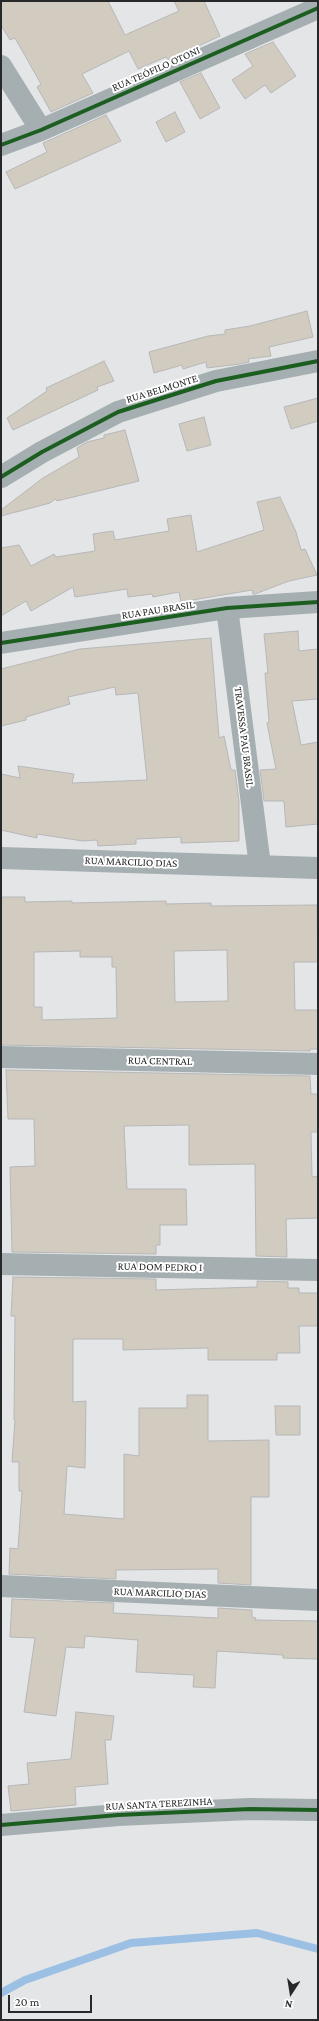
<!DOCTYPE html>
<html>
<head>
<meta charset="utf-8">
<style>
  body { margin:0 }
  #map { position:relative; width:319px; height:2021px; overflow:hidden; background:#e3e5e7; font-family:"Crimson Pro",serif }
  canvas { display:block }
  .frame { position:absolute; inset:0; border:2px solid #272829; pointer-events:none }
  .north { position:absolute; left:271px; top:1973px; width:40px; height:40px; -webkit-text-stroke:3px #fff; paint-order:stroke; rotate:192deg; font-size:11px; font-weight:700; line-height:16px; text-align:center; color:#272829 }
  .north::after { content:''; display:block; margin:auto; width:14px; height:18px; background:#272829; clip-path:polygon(50% 0,100% 100%,50% 72%,0 100%) }
  .scale { position:absolute; left:8px; top:1995px; width:84px; height:18px; box-sizing:border-box; border:2px solid #272829; border-top:0; padding-left:5px; font-size:12px; line-height:14px; white-space:nowrap; color:#272829; -webkit-text-stroke:3px #fff; paint-order:stroke }
</style>
</head>
<body>
<div id="map">
<canvas width="319" height="2021"></canvas>
<div class="frame"></div>
<div class="north">N</div>
<div class="scale">20 m</div>
</div>
<script>
const c = document.querySelector('canvas').getContext('2d');
c.lineJoin = 'round';
function shape(rows) {
  const path = new Path2D();
  for (const r of rows) {
    path.moveTo(r[0], r[1]);
    for (let i = 2; i < r.length; i += 2) path.lineTo(r[i], r[i + 1]);
  }
  return path;
}
function trace(path, color, width, dash) {
  c.strokeStyle = color;
  c.lineWidth = width;
  c.lineCap = dash ? 'butt' : 'round';
  c.setLineDash(dash || []);
  c.stroke(path);
}
function paint(path, color) {
  c.fillStyle = color;
  c.fill(path, 'evenodd');
}
function label(font, color, halo, rows, align = 'center') {
  c.font = font + ' "Crimson Pro",serif';
  c.lineWidth = 4;
  c.setLineDash([]);
  c.textBaseline = 'middle';
  c.strokeStyle = halo;
  c.fillStyle = color;
  for (const [text, x, y, turn = 0] of rows) {
    c.save();
    c.translate(x, y);
    c.rotate((+turn || 0) * Math.PI / 180);
    c.textAlign = isNaN(turn) ? turn : align;
    if (halo) c.strokeText(text, 0, 0);
    c.fillText(text, 0, 0);
    c.restore();
  }
}
const stream = shape([
  [1,1993,25,1980,131,1943,257,1933,318,1949]
]);
const building = shape([
  [1,1,108,1,125,35,179,11,174,1,204,1,220,36,168,60,166,57,138,69,129,51,82,74,93,93,51,112,37,87,41,84,15,38,10,40,1,25,1,1],
  [273,42,296,76,271,93,265,85,245,99,232,80,253,66,245,54,273,42],
  [201,73,220,108,200,119,180,82,201,73],
  [175,112,185,132,166,142,156,122,175,112],
  [106,115,121,141,15,189,6,172,47,152,43,143,106,115],
  [307,311,313,337,269,347,271,356,248,359,249,362,240,364,207,368,206,362,183,369,182,365,154,373,149,352,208,336,225,334,225,330,250,326,307,311],
  [104,361,114,381,97,387,98,390,13,430,7,418,47,391,46,388,104,361],
  [318,398,318,421,291,429,284,407,318,398],
  [204,417,211,445,187,451,179,424,204,417],
  [125,430,139,481,57,501,55,499,50,503,1,516,1,510,43,478,79,457,77,448,87,442,104,438,104,435,125,430],
  [280,497,296,532,301,550,305,549,317,575,289,581,255,594,253,594,252,590,181,602,179,592,153,597,152,594,128,597,127,589,75,597,73,587,31,611,26,601,1,616,1,548,19,545,31,566,54,554,56,557,95,551,93,534,113,531,115,540,169,531,167,519,191,515,197,552,264,530,257,502,280,497],
  [298,631,299,651,318,649,318,699,292,701,301,745,318,742,318,824,286,827,284,801,264,801,260,770,276,769,267,723,269,722,265,673,268,673,264,634,298,631],
  [211,638,219,738,224,736,231,770,235,770,239,801,239,841,181,843,181,837,136,839,136,844,98,846,97,840,83,841,37,834,37,838,1,830,1,774,20,778,18,766,74,774,72,783,147,780,138,693,116,695,115,687,68,697,70,704,26,717,26,720,1,726,1,669,80,649,211,638],
  [1,897,25,897,25,902,72,901,72,903,166,901,166,904,211,903,211,906,317,905,318,962,294,962,295,1010,318,1010,318,1049,310,1049,310,1051,1,1045,1,897],
  [227,950,228,1001,175,1002,174,951,227,950],
  [80,951,80,957,112,957,112,967,116,967,117,1018,42,1020,42,1007,34,1007,34,952,80,951],
  [6,1070,310,1076,311,1094,318,1094,318,1132,311,1132,312,1177,318,1176,318,1218,286,1219,287,1257,256,1256,255,1164,189,1165,189,1125,124,1126,127,1189,186,1189,187,1225,160,1225,160,1245,156,1245,156,1254,12,1252,10,1167,35,1166,34,1119,8,1119,6,1070],
  [13,1277,156,1279,156,1290,257,1287,257,1281,288,1282,288,1288,299,1288,299,1293,318,1293,318,1326,299,1326,300,1353,277,1353,277,1360,208,1360,208,1348,123,1350,123,1339,73,1339,73,1402,86,1401,85,1468,67,1466,64,1514,124,1519,124,1454,139,1456,139,1408,187,1408,187,1395,208,1395,208,1441,269,1440,269,1497,251,1497,251,1585,218,1583,218,1569,116,1570,116,1579,9,1574,10,1548,18,1549,22,1491,19,1491,19,1462,12,1462,15,1420,14,1420,15,1316,11,1316,13,1277],
  [275,1406,300,1406,300,1435,276,1435,275,1406],
  [12,1599,114,1603,113,1613,218,1618,218,1608,252,1610,252,1617,256,1618,255,1620,318,1621,318,1659,283,1658,283,1655,217,1651,215,1688,193,1687,194,1675,136,1672,138,1640,85,1636,84,1648,66,1647,56,1716,24,1712,35,1638,10,1637,12,1599],
  [76,1712,114,1716,111,1740,105,1740,108,1784,75,1787,76,1805,11,1811,8,1786,29,1784,27,1763,71,1759,76,1712]
]);
const minor = shape([
  [1,66,41,130],
  [1,145,41,130,318,8],
  [1,477,42,452,118,412,216,381,318,361],
  [227,608,260,866],
  [1,643,227,608,318,602],
  [1,858,318,868],
  [1,1057,318,1064],
  [1,1264,318,1270],
  [1,1586,318,1600],
  [1,1825,118,1815,250,1809,318,1810]
]);
const cycleway = shape([
  [1,145,41,130,318,8],
  [1,477,42,452,118,412,216,381,318,361],
  [1,643,227,608,318,602],
  [1,1825,118,1815,250,1809,318,1810]
]);
const streetNames = [
  ["RUA TEÓFILO OTONI",156,69,-24],
  ["RUA BELMONTE",162,389,-17],
  ["RUA PAU BRASIL",158,610,-9],
  ["TRAVESSA PAU BRASIL",244,737,83],
  ["RUA MARCILIO DIAS",131,862,2],
  ["RUA CENTRAL",160,1061,1],
  ["RUA DOM PEDRO I",160,1267,1],
  ["RUA MARCILIO DIAS",160,1593,2],
  ["RUA SANTA TEREZINHA",159,1804,-3]
];
trace(stream, '#9cc0e4', 8);
paint(building, '#d2cbc0');
trace(building, '#b6b7b8', 1);
trace(minor, '#a5aeb0', 22);
trace(cycleway, '#1b5e20', 4);
label('11px', '#272829', '#fff', streetNames);
</script>
</body>
</html>
